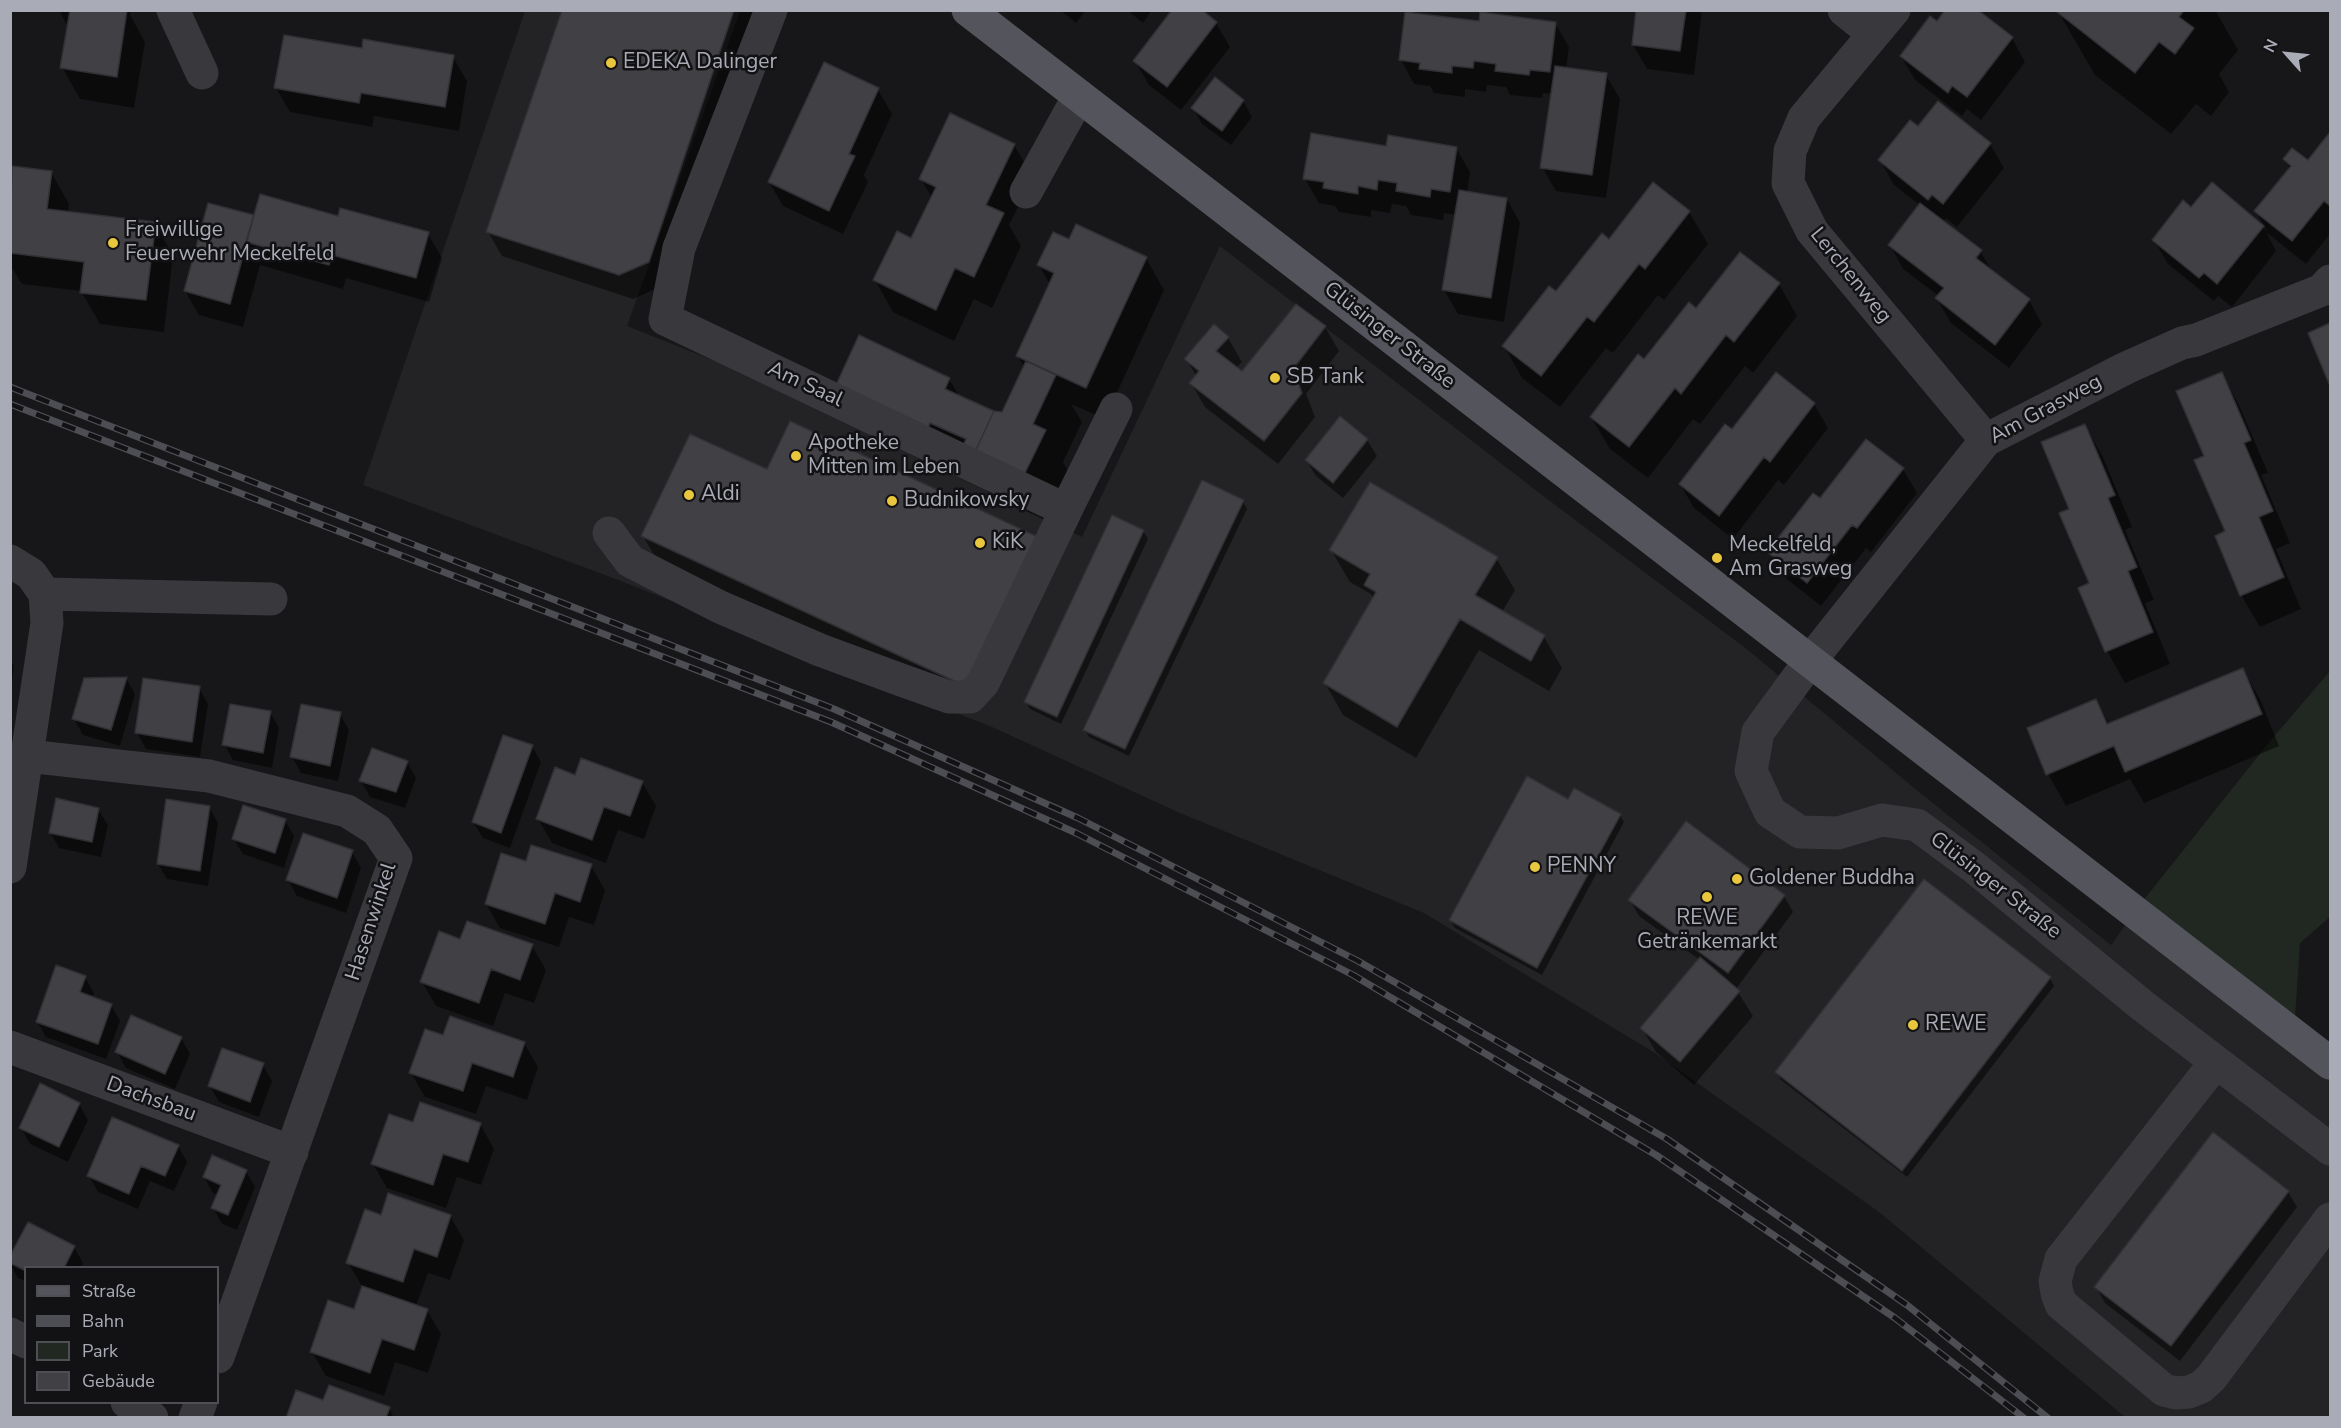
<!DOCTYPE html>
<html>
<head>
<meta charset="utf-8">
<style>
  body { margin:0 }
  #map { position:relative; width:2341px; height:1428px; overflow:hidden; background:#171618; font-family:"Nunito Sans",sans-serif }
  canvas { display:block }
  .frame { position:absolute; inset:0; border:12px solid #a9acb7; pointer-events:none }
  .legend { position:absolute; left:24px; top:1266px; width:195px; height:138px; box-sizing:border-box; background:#121113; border:2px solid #4e4f55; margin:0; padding:8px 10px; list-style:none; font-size:18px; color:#a9acb7 }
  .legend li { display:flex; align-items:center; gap:12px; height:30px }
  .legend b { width:30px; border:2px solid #4e4f55 }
  .north { position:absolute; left:2257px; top:24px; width:60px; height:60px; -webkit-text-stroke:4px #121113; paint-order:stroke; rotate:297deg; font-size:16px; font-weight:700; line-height:24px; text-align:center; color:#a9acb7 }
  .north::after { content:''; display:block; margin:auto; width:21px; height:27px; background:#a9acb7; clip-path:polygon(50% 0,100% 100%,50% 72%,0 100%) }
</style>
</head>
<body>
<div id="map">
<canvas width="2341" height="1428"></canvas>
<div class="frame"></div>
<ul class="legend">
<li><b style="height:8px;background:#54545c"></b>Straße</li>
<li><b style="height:8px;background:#4d4d54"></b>Bahn</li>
<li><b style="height:16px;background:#212822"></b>Park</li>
<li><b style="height:16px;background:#414145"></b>Gebäude</li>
</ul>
<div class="north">N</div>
</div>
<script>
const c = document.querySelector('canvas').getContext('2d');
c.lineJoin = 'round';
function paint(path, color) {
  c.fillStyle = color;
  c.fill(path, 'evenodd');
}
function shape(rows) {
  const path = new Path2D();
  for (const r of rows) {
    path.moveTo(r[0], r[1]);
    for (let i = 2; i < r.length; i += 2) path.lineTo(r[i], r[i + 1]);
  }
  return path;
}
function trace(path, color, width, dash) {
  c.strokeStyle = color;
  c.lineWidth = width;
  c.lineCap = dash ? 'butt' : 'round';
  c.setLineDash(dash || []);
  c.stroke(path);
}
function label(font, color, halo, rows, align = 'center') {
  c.font = font + ' "Nunito Sans",sans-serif';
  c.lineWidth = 5;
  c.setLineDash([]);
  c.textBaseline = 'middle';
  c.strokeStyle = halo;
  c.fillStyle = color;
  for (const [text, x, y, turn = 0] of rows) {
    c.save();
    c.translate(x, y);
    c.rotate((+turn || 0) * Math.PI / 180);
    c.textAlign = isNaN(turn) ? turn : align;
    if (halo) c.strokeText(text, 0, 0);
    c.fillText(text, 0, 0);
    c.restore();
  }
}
const built = shape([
  [525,11,740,11,627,326,720,363,1082,537,1220,246,1542,495,1748,650,1919,792,2111,945,2142,902,2330,1045,2330,1417,2125,1417,1879,1212,1655,1053,1424,913,1180,813,992,727,613,578,363,485]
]);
const green = shape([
  [2330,671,2330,917,2300,943,2295,1018,2142,902,2271,740]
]);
const shadow = shape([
  [59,10,131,10,130,15,145,42,134,108,80,99,62,67,68,27],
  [563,10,756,10,662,286,633,299,502,256,488,232],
  [1060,10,1086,10,1076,23],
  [1127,10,1152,10,1143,23],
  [1200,10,1216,23,1230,47,1181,110,1149,85,1135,61],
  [1638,10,1702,10,1694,75,1647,69,1633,45],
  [2061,10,2215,10,2238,50,2219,74,2229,92,2211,116,2196,104,2171,134,2095,75,2059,13],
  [1480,23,1555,23,1569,47,1566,69,1606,75,1620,99,1606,198,1556,191,1542,167,1552,94,1543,93,1542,98,1510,95,1506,87,1487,85,1486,92,1465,89,1465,97,1434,93,1430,86,1414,84,1401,60],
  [1937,23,2012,38,2025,62,1981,120,1967,109,1962,116,1915,80,1901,56],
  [363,50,453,57,467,81,459,131,374,116,372,127,290,112,276,88],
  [878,90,892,114,864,175,868,182,843,234,783,206,769,182],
  [1243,101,1252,117,1231,145,1202,124,1193,108],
  [1938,103,1990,144,2004,168,1957,227,1946,218,1943,222,1980,251,1993,273,2029,300,2042,324,2009,368,1951,323,1937,299,1939,296,1903,269,1890,245,1920,205,1894,185,1880,160,1918,128],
  [2330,135,2330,234,2306,264,2266,232,2276,251,2232,307,2218,296,2214,301,2168,264,2154,240,2192,210,2212,184,2267,231,2256,212,2290,169,2285,159,2308,162],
  [1014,145,1033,177,1009,225,1021,246,992,308,974,299,954,341,893,312,875,280,912,240,932,198,921,179],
  [1387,147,1456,148,1470,172,1467,193,1507,199,1520,223,1504,322,1458,314,1444,290,1456,215,1444,213,1443,220,1411,215,1406,206,1392,204,1390,213,1371,210,1371,217,1339,212,1335,206,1319,203,1305,179],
  [13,167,51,172,69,204,68,213,155,224,173,255,164,332,100,324,81,291,22,284,10,265,10,192],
  [1689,212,1708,244,1664,300,1658,295,1613,353,1606,348,1560,407,1522,378,1504,346,1609,241],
  [255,217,339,218,428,234,442,258,429,302,346,278,343,289,260,265,243,327,199,315,185,291],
  [1070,241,1146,258,1164,290,1105,419,1071,404,1082,422,1063,462,1071,477,1049,522,990,494,982,480,864,431,949,379,960,397,993,413,1003,414,1025,368,1017,356,1050,285,1039,265],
  [1779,284,1797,316,1753,373,1745,366,1700,424,1693,419,1648,478,1610,449,1591,417,1696,310],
  [1296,306,1325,327,1339,351,1306,394,1315,417,1278,464,1205,407,1191,383,1197,377,1186,359,1228,338,1242,362,1236,368,1242,373],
  [2330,325,2330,383,2310,334],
  [2221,373,2239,405,2268,473,2261,475,2290,543,2276,549,2301,609,2260,627,2241,595,2206,457],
  [1814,404,1828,428,1784,485,1778,480,1733,539,1694,508,1680,484,1732,431],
  [1340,418,1367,440,1377,456,1343,498,1316,476,1306,460],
  [2085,426,2103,457,2132,527,2125,530,2154,600,2145,603,2170,664,2125,683,2107,651,2080,589,2091,584,2071,510],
  [1903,469,1917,493,1871,552,1866,548,1821,606,1783,576,1769,552,1820,500],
  [768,471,979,710,657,560,643,536],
  [1243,502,1247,509,1129,756,1089,737,1085,730],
  [1143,531,1148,539,1061,724,1030,709,1026,702],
  [1331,550,1496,558,1515,590,1502,612,1544,637,1562,668,1549,691,1479,650,1416,758,1343,715,1325,683,1373,599,1371,594,1350,582],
  [10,659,14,666,10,698],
  [2243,670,2261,701,2279,746,2144,803,2130,779,2066,806,2048,774,2096,701,2110,725],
  [126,678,135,694,120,746,83,735,74,719],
  [199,688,208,704,200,757,146,749,137,733],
  [270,712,279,728,272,768,233,760,224,744],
  [340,714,349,730,338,781,301,773,292,757],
  [532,746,541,762,510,848,483,838,473,822],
  [407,762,416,778,405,808,370,797,361,781],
  [576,777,642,782,656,806,644,839,618,830,606,863,552,843,538,819],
  [1569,801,1620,815,1624,822,1542,975,1455,928,1450,920],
  [209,807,218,823,208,886,167,879,158,864],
  [98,809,108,825,101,857,59,848,50,832],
  [285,820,294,836,284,868,243,854,233,838],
  [352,852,361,868,346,913,297,896,288,880],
  [527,863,591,866,605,890,594,925,569,917,559,947,500,928,486,904],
  [1784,896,1793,912,1736,989,1753,1016,1694,1085,1656,1052,1642,1028,1700,960,1639,916,1630,900],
  [461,941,532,946,546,970,534,1003,505,993,493,1026,436,1006,422,982],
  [85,977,94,993,92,998,111,1005,120,1021,106,1059,46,1037,37,1021],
  [2050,978,2054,986,1907,1177,1781,1080,1777,1072],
  [444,1037,524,1043,538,1067,527,1100,486,1086,476,1114,425,1097,411,1073],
  [181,1038,190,1054,175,1089,126,1068,117,1052],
  [263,1065,272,1081,259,1117,219,1102,210,1086],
  [79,1104,88,1120,68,1162,30,1144,21,1128],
  [413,1124,480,1124,494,1149,481,1185,457,1177,446,1208,387,1188,373,1164],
  [178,1146,187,1162,174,1191,150,1181,138,1209,98,1192,89,1176],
  [246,1171,255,1187,237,1230,222,1224,213,1208,218,1195,213,1193,204,1177],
  [2288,1192,2297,1207,2180,1361,2105,1303,2096,1287],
  [450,1216,464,1240,450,1280,428,1273,416,1306,427,1310,441,1334,428,1373,395,1362,384,1396,326,1376,312,1352,355,1311,363,1288,348,1263,382,1217],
  [74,1247,83,1263,81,1268,26,1268,26,1281,18,1278,10,1264,10,1259],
  [324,1402,389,1408,394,1418,287,1418]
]);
const building = shape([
  [70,10,127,10,117,77,60,68,70,10],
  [562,10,734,10,649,262,619,275,486,232,562,10],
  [1172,10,1202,10,1217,22,1167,87,1133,61,1172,10],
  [1636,10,1686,10,1680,51,1632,45,1636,10],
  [1945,10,1978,10,2013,37,1967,97,1952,86,1948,93,1900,56,1930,16,1937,21,1945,10],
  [2059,10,2184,10,2179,17,2194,28,2175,54,2159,42,2135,73,2057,12,2059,10],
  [1405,12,1479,21,1480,12,1556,22,1550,72,1530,70,1529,75,1495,71,1496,64,1474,61,1473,68,1452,66,1452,73,1419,69,1420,63,1399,60,1405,12],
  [284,35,362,48,363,39,454,55,445,107,361,93,359,103,274,88,284,35],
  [824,62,879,88,849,154,855,156,829,211,768,182,824,62],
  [1555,66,1607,73,1592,175,1540,168,1555,66],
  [1215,77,1244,100,1222,131,1191,108,1215,77],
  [1938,101,1991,143,1943,204,1932,195,1928,200,1878,160,1910,120,1918,126,1938,101],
  [950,113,1015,144,986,205,1004,213,974,277,955,268,936,310,873,280,897,231,911,238,936,187,919,179,950,113],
  [2330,132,2330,206,2324,201,2292,241,2254,211,2291,166,2283,159,2292,148,2308,160,2330,132],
  [1311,133,1386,146,1388,135,1457,147,1450,192,1431,189,1430,197,1396,191,1397,183,1378,180,1377,190,1358,186,1358,194,1323,188,1324,182,1303,179,1311,133],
  [12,166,52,171,47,209,156,222,146,300,80,293,84,262,10,253,12,166],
  [1653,182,1690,211,1645,269,1639,264,1594,322,1587,317,1541,376,1502,346,1549,286,1556,291,1602,233,1609,239,1653,182],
  [2212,182,2264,226,2217,284,2204,273,2199,278,2152,240,2183,200,2191,207,2212,182],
  [1459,190,1507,198,1491,298,1442,290,1459,190],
  [260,194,338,216,340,208,429,232,416,278,332,255,329,265,246,242,260,194],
  [208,203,254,215,230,304,184,291,208,203],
  [1920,203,1982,250,1976,258,2030,299,1995,345,1935,298,1944,288,1888,245,1920,203],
  [1076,224,1147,257,1086,388,1016,356,1054,273,1037,265,1053,232,1069,239,1076,224],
  [1740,252,1780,283,1734,342,1726,335,1681,394,1675,388,1629,447,1590,417,1638,354,1644,359,1689,302,1696,308,1740,252],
  [1296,304,1326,326,1293,369,1302,393,1264,441,1189,383,1199,371,1184,359,1214,324,1229,337,1216,351,1242,371,1296,304],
  [2330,323,2330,386,2308,333,2330,323],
  [859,335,950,378,945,389,994,411,974,454,962,448,966,439,930,423,928,428,836,385,859,335],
  [1026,361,1056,375,1033,424,1046,430,1023,477,974,454,994,411,1002,412,1026,361],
  [1776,372,1815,403,1770,462,1764,457,1719,516,1679,484,1725,424,1732,429,1776,372],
  [2222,372,2251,440,2244,443,2273,511,2259,517,2284,577,2240,596,2215,536,2225,531,2194,460,2204,456,2176,391,2222,372],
  [1340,416,1368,439,1333,483,1305,460,1340,416],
  [790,421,1038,537,965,686,641,536,690,434,767,469,790,421],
  [2085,424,2115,495,2108,498,2137,567,2128,571,2153,632,2105,652,2078,588,2089,583,2059,513,2069,509,2041,442,2085,424],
  [1866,439,1904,468,1857,528,1852,525,1807,583,1767,552,1813,493,1820,498,1866,439],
  [1202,480,1244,500,1125,749,1083,730,1202,480],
  [1370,482,1498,557,1475,595,1545,635,1531,661,1460,619,1397,727,1323,683,1376,592,1364,585,1370,574,1329,550,1370,482],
  [1112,515,1144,530,1057,717,1024,702,1112,515],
  [2243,668,2262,714,2125,772,2114,746,2046,775,2027,728,2096,699,2107,724,2243,668],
  [127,677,111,730,72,719,84,678,127,677],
  [143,678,200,686,192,742,135,733,143,678],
  [230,704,271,711,263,753,222,745,230,704],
  [301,704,341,712,330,766,290,757,301,704],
  [503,735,533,745,501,833,472,822,503,735],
  [372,748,408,761,396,792,359,781,372,748],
  [581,758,643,781,630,816,604,807,592,840,536,819,555,767,575,775,581,758],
  [1527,776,1568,799,1574,788,1621,814,1537,968,1449,920,1527,776],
  [56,798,99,808,92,842,49,833,56,798],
  [166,799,210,806,200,871,157,864,166,799],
  [243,805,286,819,275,853,232,839,243,805],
  [1686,821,1785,895,1728,973,1628,900,1686,821],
  [303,833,353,850,337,898,286,880,303,833],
  [531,845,592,864,580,902,555,893,545,924,485,904,501,853,526,861,531,845],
  [1924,879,2051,977,1902,1171,1775,1072,1924,879],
  [467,921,533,944,520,980,491,969,479,1003,420,982,439,931,460,939,467,921],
  [1700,957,1740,991,1680,1062,1640,1028,1700,957],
  [56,965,86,976,80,992,112,1004,98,1044,36,1022,56,965],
  [131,1015,182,1037,165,1074,115,1052,131,1015],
  [450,1016,525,1042,513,1077,472,1063,463,1091,409,1073,425,1029,443,1035,450,1016],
  [222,1048,264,1063,250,1102,208,1086,222,1048],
  [40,1083,80,1103,59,1147,19,1128,40,1083],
  [420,1102,481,1123,468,1162,443,1154,433,1185,371,1164,389,1114,413,1122,420,1102],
  [112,1117,179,1145,165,1176,141,1166,129,1194,87,1176,112,1117],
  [2213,1132,2289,1191,2171,1346,2094,1287,2213,1132],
  [212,1155,247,1170,228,1215,211,1208,221,1185,203,1177,212,1155],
  [388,1193,451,1215,437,1257,414,1249,403,1282,346,1263,365,1209,381,1215,388,1193],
  [28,1222,75,1246,64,1268,26,1268,26,1271,10,1263,10,1256,28,1222],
  [362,1286,428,1309,414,1350,382,1339,370,1373,310,1352,328,1300,354,1309,362,1286],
  [329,1385,390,1407,386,1418,286,1418,296,1390,323,1400,329,1385]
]);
const minor = shape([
  [173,10,202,73],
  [1844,10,1874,34],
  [1894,10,1804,118,1790,151,1788,183,1812,231,1986,440],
  [1026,192,1079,96],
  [2330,281,2322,290,2196,340,2182,343,2126,368,1986,440,1810,661,1758,732,1751,771,1770,812,1800,832,1838,833,1882,820,1917,825,1975,868,2143,1006,2330,1149],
  [1066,510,1116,409],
  [609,533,630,561,720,607,820,650,904,681,949,697,970,697,983,683,1066,510,665,319,679,248,771,10],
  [10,561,31,574,45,594,47,623,10,867],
  [45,594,271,599],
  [27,756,209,776,347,811,377,830,396,858,218,1357],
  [10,1047,292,1152],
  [2216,1062,2061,1259,2055,1281,2057,1293,2061,1304,2164,1390,2176,1393,2189,1392,2201,1387,2211,1378,2330,1219],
  [10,1334,26,1342],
  [127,1402,152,1418],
  [195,1418,201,1402]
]);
const major = shape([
  [968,10,2330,1063]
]);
const rail = shape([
  [10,387,834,709,1078,818,1358,961,1667,1139,1907,1305,2048,1418],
  [10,404,831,722,1076,833,1353,975,1656,1155,1895,1318,2024,1418]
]);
const markers = [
  [611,63,6,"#e8c73f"],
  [113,243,6,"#e8c73f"],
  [1275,378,6,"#e8c73f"],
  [796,456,6,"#e8c73f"],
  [689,495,6,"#e8c73f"],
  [892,501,6,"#e8c73f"],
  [980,543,6,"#e8c73f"],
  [1717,558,6,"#e8c73f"],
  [1535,867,6,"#e8c73f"],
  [1737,879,6,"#e8c73f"],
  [1707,897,6,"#e8c73f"],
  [1913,1025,6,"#e8c73f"]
];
const poiNames = [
  ["EDEKA Dalinger",623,63],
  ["Freiwillige",125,231],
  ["Feuerwehr Meckelfeld",125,255],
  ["SB Tank",1287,378],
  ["Apotheke",808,444],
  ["Mitten im Leben",808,468],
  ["Aldi",701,495],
  ["Budnikowsky",904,501],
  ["KiK",992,543],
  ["Meckelfeld,",1729,546],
  ["Am Grasweg",1729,570],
  ["PENNY",1547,867],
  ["Goldener Buddha",1749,879],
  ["REWE",1707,919,"center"],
  ["Getränkemarkt",1707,943,"center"],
  ["REWE",1925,1025]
];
const streetNames = [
  ["Lerchenweg",1850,276,51],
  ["Glüsinger Straße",1389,336,38],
  ["Am Saal",805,385,25],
  ["Am Grasweg",2046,410,-28],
  ["Glüsinger Straße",1995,886,38],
  ["Hasenwinkel",372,922,-72],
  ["Dachsbau",151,1100,20]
];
paint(built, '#232225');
paint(green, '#212822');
paint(shadow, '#0007');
paint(building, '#414145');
trace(building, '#313034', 1.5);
trace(minor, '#38383d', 33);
trace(major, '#54545c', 33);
trace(rail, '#4d4d54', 7);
trace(rail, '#121113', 4.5, [14]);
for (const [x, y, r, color] of markers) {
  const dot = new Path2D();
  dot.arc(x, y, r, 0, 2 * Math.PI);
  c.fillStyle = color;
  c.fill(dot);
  trace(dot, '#121113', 2);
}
label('21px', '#a9acb7', '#121113', poiNames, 'left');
label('21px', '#a9acb7', '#121113', streetNames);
</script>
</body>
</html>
